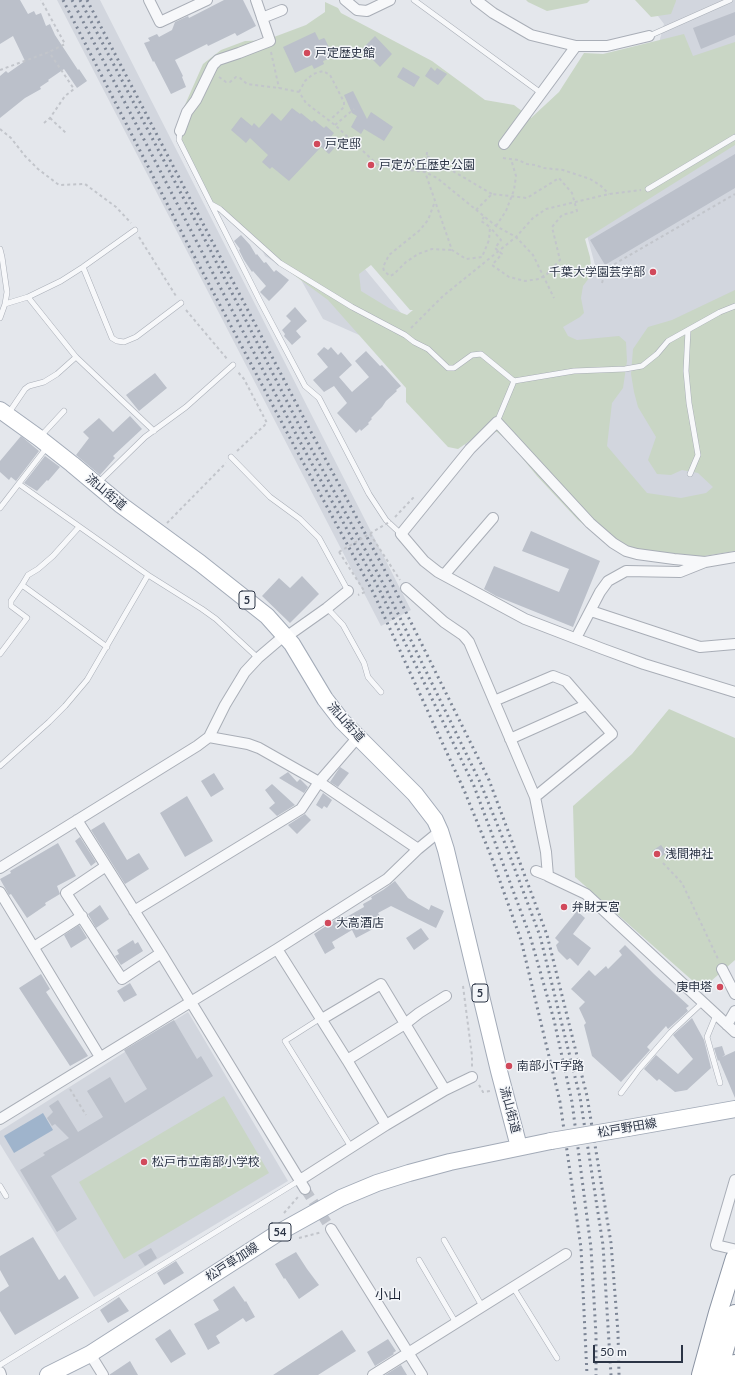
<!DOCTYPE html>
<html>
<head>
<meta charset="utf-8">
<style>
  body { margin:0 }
  #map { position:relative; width:735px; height:1375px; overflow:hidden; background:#e4e7ec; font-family:Lato,sans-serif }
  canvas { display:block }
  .scale { position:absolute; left:593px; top:1345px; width:90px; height:18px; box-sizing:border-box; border:2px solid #2b3445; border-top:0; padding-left:5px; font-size:12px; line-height:14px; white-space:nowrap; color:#2b3445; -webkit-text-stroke:3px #f4f6f9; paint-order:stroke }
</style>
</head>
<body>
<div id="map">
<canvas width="735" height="1375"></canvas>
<div class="scale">50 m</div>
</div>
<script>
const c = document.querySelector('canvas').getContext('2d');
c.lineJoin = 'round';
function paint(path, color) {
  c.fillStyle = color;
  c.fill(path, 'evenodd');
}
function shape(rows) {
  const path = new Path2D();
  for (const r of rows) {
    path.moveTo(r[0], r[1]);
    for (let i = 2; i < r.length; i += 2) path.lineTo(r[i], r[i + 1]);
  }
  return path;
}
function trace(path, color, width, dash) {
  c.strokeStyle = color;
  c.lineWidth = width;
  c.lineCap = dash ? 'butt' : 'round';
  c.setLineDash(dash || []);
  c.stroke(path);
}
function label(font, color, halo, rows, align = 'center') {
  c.font = font + ' Lato,"Noto Sans JP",sans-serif';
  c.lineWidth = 3;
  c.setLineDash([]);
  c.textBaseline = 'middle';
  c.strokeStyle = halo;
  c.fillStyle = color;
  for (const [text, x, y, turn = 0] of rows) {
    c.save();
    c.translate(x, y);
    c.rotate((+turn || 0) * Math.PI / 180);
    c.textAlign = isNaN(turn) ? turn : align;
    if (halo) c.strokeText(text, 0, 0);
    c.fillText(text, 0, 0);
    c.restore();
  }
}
const built = shape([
  [57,0,100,0,411,610,381,626],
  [646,0,735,0,735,546,495,416,466,446,425,404,366,338,323,319,300,278,265,256,254,234,332,229,406,319,595,265,575,191,652,69,664,24],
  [188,1012,288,1181,94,1297,0,1144,0,1131]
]);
const green = shape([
  [526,0,590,0,587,3,547,11,528,2],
  [635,0,676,0,676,1,671,14,651,17],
  [325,2,338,8,341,13,432,61,485,100,514,105,531,118,559,92,584,53,603,54,684,34,693,56,735,42,735,145,585,239,590,257,592,274,583,286,581,298,584,313,580,317,563,327,568,336,577,340,619,336,626,342,627,361,623,388,612,403,607,446,647,493,681,498,706,493,713,487,698,473,682,470,671,475,657,474,648,460,656,437,638,407,634,392,631,374,633,349,648,327,672,320,735,290,735,551,686,559,615,548,578,520,537,476,509,442,497,432,487,429,458,449,448,447,406,402,406,388,328,300,268,256,252,234,212,203,176,134,177,123,203,64,221,50,245,41,272,40,274,37,306,25,325,12],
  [371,265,410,310,413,310,407,315,389,308,361,291,359,274],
  [669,709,735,738,735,960,702,989,575,877,573,806,632,754],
  [224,1096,269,1173,124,1259,79,1182]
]);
const water = shape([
  [43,1113,53,1130,14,1153,4,1136]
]);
const building = shape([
  [0,0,20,0,28,14,34,11,36,15,41,13,46,26,50,24,55,35,78,70,79,69,87,81,77,88,64,69,48,80,49,81,40,87,41,89,25,98,0,118,0,76,6,71,8,73,25,61,13,36,0,44],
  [224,0,243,0,256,26,237,36,235,33,208,46,207,44,175,60,183,76,182,77,186,87,171,94,154,61,153,62,144,43,150,41,148,38,157,34,159,37,172,30,175,22,188,16,189,18],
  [735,12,735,35,701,49,693,28],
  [315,32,319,40,324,38,325,39,332,54,327,56,328,59,323,61,324,64,314,69,312,65,295,73,283,47],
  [375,36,392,54,380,67,362,49],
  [403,67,420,77,414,87,397,77],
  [431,67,435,71,437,68,447,74,438,85,425,76],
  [353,91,367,119,371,112,393,127,384,141,364,129,361,134,351,127,357,116,352,113,344,95],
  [292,108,300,114,301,113,312,122,314,120,324,128,326,126,334,133,330,138,337,145,329,154,321,147,289,181,272,167,270,169,262,162,268,155,250,138,246,143,231,130,241,117,252,126,254,123,259,128,272,113,281,121],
  [735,154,735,188,605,265,590,240],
  [241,235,250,245,256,255,257,254,264,263,266,262,274,272,276,270,289,280,282,288,269,301,260,292,266,286,253,271,252,272,244,260,239,250,240,249,234,241],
  [295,307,307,321,296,331,301,337,292,345,284,336,285,334,282,330,291,321,286,316],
  [324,347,328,350,331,347,338,355,341,352,352,365,339,377,352,392,369,377,355,361,366,351,380,366,382,365,401,386,396,390,397,391,386,401,382,407,371,418,372,419,368,423,369,424,361,431,360,429,356,433,337,413,347,403,334,386,324,392,313,380,328,367,317,354],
  [155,373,167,388,139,411,126,395],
  [130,416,142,429,113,456,115,458,100,475,76,455,89,438,83,432,99,418,113,432],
  [21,436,39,451,16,481,11,477,9,480,0,472,0,461],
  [45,456,60,467,48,481,47,480,37,491,24,483],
  [531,531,600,561,573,627,496,596,484,589,494,566,559,592,569,569,522,551],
  [302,576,319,594,290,623,262,596,279,578,290,588],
  [340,767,349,773,338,787,330,782],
  [288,772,297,782,300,779,308,787,304,793,279,778],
  [214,773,224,789,211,797,201,781],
  [272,784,295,805,277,816,269,808,275,803,265,790],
  [323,793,332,800,327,808,324,806,322,809,316,805],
  [187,796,213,841,185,857,160,813],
  [305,814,311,820,297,834,288,825],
  [104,822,127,860,139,853,149,869,125,884,91,830],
  [80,837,96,862,91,866,75,841],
  [58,843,76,876,57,886,60,894,45,903,46,905,27,918,11,894,9,895,0,879,11,873,10,871],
  [661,845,667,853,657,859,652,851],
  [395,881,408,898,429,910,431,905,444,911,436,928,391,906,378,913,381,918,370,924,373,929,356,938,352,930,332,942,335,948,325,954,314,934,341,916,343,919,364,907,363,904,372,899,371,897,383,890],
  [100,905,109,919,96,928,88,914],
  [577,911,585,918,573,934,591,948,578,966,570,958,567,960,558,951,556,945,559,942,555,938],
  [79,925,87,938,71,948,64,935],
  [421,928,429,939,414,950,406,938],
  [133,940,135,944,138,942,143,951,121,965,115,956,119,954,117,950],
  [625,945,654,974,689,1006,686,1008,688,1011,668,1029,666,1026,647,1047,650,1050,621,1082,592,1056,584,1025,586,1023,579,1008,585,1002,571,989,589,970,595,976,606,966,608,969,622,955,619,951],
  [41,974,50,989,46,992,88,1056,70,1066,19,988],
  [130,983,137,995,124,1002,117,991],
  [692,1018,704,1040,711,1068,687,1090,675,1092,659,1079,657,1081,644,1069,656,1055,678,1074,693,1059,673,1035],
  [174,1020,197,1059,201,1056,213,1076,51,1176,77,1219,57,1232,20,1170,45,1155,43,1153,69,1138,55,1124,52,1126,47,1118,53,1112,49,1106,58,1100,78,1132,103,1117,87,1091,110,1077,125,1103,147,1089,124,1050],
  [722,1046,725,1055,722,1057,735,1051,735,1098,719,1060,718,1061,714,1048],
  [33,1237,59,1280,65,1275,79,1298,15,1335,0,1311,0,1292,9,1286,0,1270,0,1256],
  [151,1248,157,1258,145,1266,138,1255],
  [296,1252,307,1269,319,1285,299,1299,285,1278,284,1279,275,1264],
  [176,1261,184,1273,164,1285,157,1273],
  [234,1286,245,1302,246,1301,255,1317,246,1322,243,1318,216,1336,220,1343,208,1350,194,1324,219,1310,213,1300],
  [119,1297,129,1311,108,1323,100,1310],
  [170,1329,186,1354,171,1363,155,1339],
  [342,1330,356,1351,318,1375,273,1375],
  [388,1339,396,1351,393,1353,394,1354,375,1366,367,1352],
  [130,1361,138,1375,109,1375],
  [401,1365,407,1375,385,1375]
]);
const streetTunnel = shape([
  [305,1189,331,1229]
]);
const path = shape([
  [271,52,279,88],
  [0,70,49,52,65,44,41,0],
  [219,77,226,82,230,82,236,77,240,78,247,84,279,88,299,92,306,103,335,125,379,166,425,172,437,178,496,226,516,237,533,255,554,298],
  [299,92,305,81,313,74,323,71,330,75,344,102,344,107,330,120],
  [50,118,67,134],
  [44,123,50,118,65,96,74,89,49,52],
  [335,125,354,109],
  [0,129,11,138,25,156,38,169,59,185,85,184,116,207,131,223],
  [427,152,425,172,452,250,466,259,482,257,489,240,490,227,481,221,484,217],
  [427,156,492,194],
  [503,158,518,160,527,164,535,165,544,168,563,170,590,179,600,185,609,194],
  [434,204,428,220,420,230,389,255,383,267,384,271,390,276,394,274,406,262,418,254,432,249,451,250],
  [476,210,492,194,527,198,559,178,572,193,577,211,562,215,552,227,560,260,547,274,539,279,525,281,509,277,492,265,502,254,495,248,501,240,490,227],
  [496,226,506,211,514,190,516,176,511,159],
  [139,237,176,296],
  [602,283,606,269,735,194],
  [186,310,228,360],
  [411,328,443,296,516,237,533,218,546,209,609,194,641,190],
  [237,451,267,423,244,379,237,371],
  [395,517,413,498,415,501],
  [167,523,226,463],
  [370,534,400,580],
  [339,552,365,592,358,595],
  [663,863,682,883,718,959],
  [463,986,472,1056,472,1067],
  [479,1085,483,1092,490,1091],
  [70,1089,86,1115],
  [284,1213,298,1197],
  [299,1238,322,1232]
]);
const lane = shape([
  [414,0,541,93],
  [649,36,730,0],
  [180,131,179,140,211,204,260,301,305,386,319,398,369,494,386,520,401,534],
  [648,189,735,137],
  [211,204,220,209,280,263,352,307,405,335,414,342,428,349,448,368,454,368,472,355,481,354,514,381],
  [0,249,2,257,7,292,5,304,0,318],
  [83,267,112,338,117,341,124,342,136,337,181,303],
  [28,297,61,281,83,267,135,230],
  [5,304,28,297,76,357,154,431],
  [688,330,686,371,689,403,698,455,690,474],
  [8,414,25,389,29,386,44,382,57,374,76,357],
  [497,422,514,381,574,371,625,369,642,366,657,354,668,341,720,312,735,306],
  [40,437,64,411],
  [231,457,270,497,300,519,319,538,348,591],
  [99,482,145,437,186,407,233,365],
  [0,508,47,447],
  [79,527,53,556,38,569,28,575,22,585,107,647],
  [148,575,202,609,216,619,258,658],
  [327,608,343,625,364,663,368,677,381,692],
  [0,654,27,618,11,606,11,601,22,585],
  [0,766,49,722,65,706,87,680,148,575,19,484],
  [716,1015,707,1037,720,1083],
  [321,1018,285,1041,351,1147],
  [621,1093,639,1069,671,1032,703,1002],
  [0,1186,6,1196],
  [444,1240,482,1306],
  [419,1260,456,1323],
  [513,1287,557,1358],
  [0,1365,300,1180]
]);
const street = shape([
  [149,0,160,22,207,0],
  [345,0,357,10,367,11,390,0],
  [476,0,493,13,531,35,576,46,607,46,649,36],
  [262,18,282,10],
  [180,131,187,112,196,100,213,65,218,60,239,53,270,41,256,0],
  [504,144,576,46],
  [705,562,674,559,637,554,626,551,613,543,590,523,497,422,470,449,401,534,424,561,438,572,525,619,603,649,644,664,735,692],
  [444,575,493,518],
  [406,588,444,622,463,635,469,642,535,797,546,852,548,876,586,894,735,1032],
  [591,611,700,647,735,644],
  [286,637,327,608,348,591],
  [576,638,600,592,608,581,626,571,680,572,705,562,735,557],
  [494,701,553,676,566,681,612,734,535,797],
  [209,737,248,744,259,748,319,782,418,849],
  [510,739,586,705],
  [77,820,161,953,305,1189],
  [106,866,66,893,122,979,161,953],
  [0,868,197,746,209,737,225,705,245,672,258,658,285,635],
  [536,871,549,876],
  [0,892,100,1057],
  [134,911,301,809,319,782,358,737],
  [34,947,82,916],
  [277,949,347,1060,386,1125],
  [722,969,735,994],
  [322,1019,381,984,445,1090],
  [727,1025,735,1011],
  [347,1060,405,1024,419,1013,446,996],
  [0,1119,277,949,387,879,418,849,440,831],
  [300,1180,386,1125,445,1090,472,1077],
  [331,1229,422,1375],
  [733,1249,716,1245,735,1180],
  [90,1354,103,1375],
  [0,1372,1,1375],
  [373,1375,566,1254]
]);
const primary = shape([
  [0,410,39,438,72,464,121,505,200,563,267,616,292,644,325,699,342,721,415,794,435,820,440,831,446,850,499,1071,519,1147],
  [628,1128,735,1109],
  [48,1375,90,1354,278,1233,341,1198,377,1183,409,1173,450,1162,551,1141]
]);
const highway = shape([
  [701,1375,718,1313,735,1258],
  [717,1375,735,1314],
  [732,1375,735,1364]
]);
const rail = shape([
  [63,0,181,231,290,438,374,594,464,790,491,856,521,940,560,1102,581,1248,587,1375],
  [72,0,297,436,380,591,474,786,530,936,554,1020,572,1102,591,1248,596,1335,596,1375],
  [80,0,197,224,303,433,385,587,480,782,508,851,540,936,580,1097,603,1245,611,1375],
  [87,0,310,430,392,584,489,780,547,935,587,1096,611,1243,618,1333,619,1375]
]);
const pathBridge = shape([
  [339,552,391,521]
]);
const primaryBridge = shape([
  [551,1141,628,1128]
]);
const markers = [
  [307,53,4,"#d1495b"],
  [317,144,4,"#d1495b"],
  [371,165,4,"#d1495b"],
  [653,272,4,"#d1495b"],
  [657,854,4,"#d1495b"],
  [564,907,4,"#d1495b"],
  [328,923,4,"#d1495b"],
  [720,987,4,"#d1495b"],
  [509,1066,4,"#d1495b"],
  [144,1162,4,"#d1495b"]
];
const shields = [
  [247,600,16],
  [480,993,16],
  [280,1232,22]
];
const shieldNames = [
  ["5",247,600],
  ["5",480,993],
  ["54",280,1232]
];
const poiNames = [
  ["戸定歴史館",315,53],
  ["戸定邸",325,144],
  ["戸定が丘歴史公園",379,165],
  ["千葉大学園芸学部",645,272,"right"],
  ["浅間神社",665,854],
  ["弁財天宮",572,907],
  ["大高酒店",336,923],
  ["庚申塔",712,987,"right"],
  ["南部小T字路",517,1066],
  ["松戸市立南部小学校",152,1162]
];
const streetNames = [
  ["流山街道",106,492,40],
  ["流山街道",346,722,48],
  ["流山街道",510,1110,75],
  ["松戸野田線",627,1128,-10],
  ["松戸草加線",232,1262,-33]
];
const neighbourhoodNames = [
  ["小山",388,1295]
];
paint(built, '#d2d6de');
paint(green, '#c9d6c5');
paint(water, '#9fb4cc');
paint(building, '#bbc0ca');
trace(streetTunnel, '#bfc3cb', 10, [10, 5]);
trace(lane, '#a9aeb7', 6);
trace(street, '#a9aeb7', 12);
trace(primary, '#a3abb8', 18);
trace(highway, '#8b94a3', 20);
trace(path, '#c2c5cb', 2, [3, 3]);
trace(lane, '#f7f8fa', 5);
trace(street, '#f7f8fa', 10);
trace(primary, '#fff', 16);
trace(highway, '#fff', 18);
trace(rail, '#7d8696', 3, [2, 4]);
trace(primaryBridge, '#a3abb8', 18, []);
trace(pathBridge, '#c2c5cb', 2, [3, 3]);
trace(primaryBridge, '#fff', 16);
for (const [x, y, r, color] of markers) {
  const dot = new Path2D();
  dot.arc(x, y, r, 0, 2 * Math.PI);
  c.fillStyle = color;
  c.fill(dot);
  trace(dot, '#f4f6f9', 1.5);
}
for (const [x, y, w] of shields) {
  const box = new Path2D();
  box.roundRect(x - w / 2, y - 9, w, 18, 3);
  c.fillStyle = '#f4f6f9';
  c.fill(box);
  trace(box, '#2b3445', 1);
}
label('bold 11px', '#2b3445', null, shieldNames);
label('12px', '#2b3445', '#f4f6f9', poiNames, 'left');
label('12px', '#2b3445', '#f4f6f9', streetNames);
label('13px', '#1d2536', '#f4f6f9', neighbourhoodNames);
</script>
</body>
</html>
